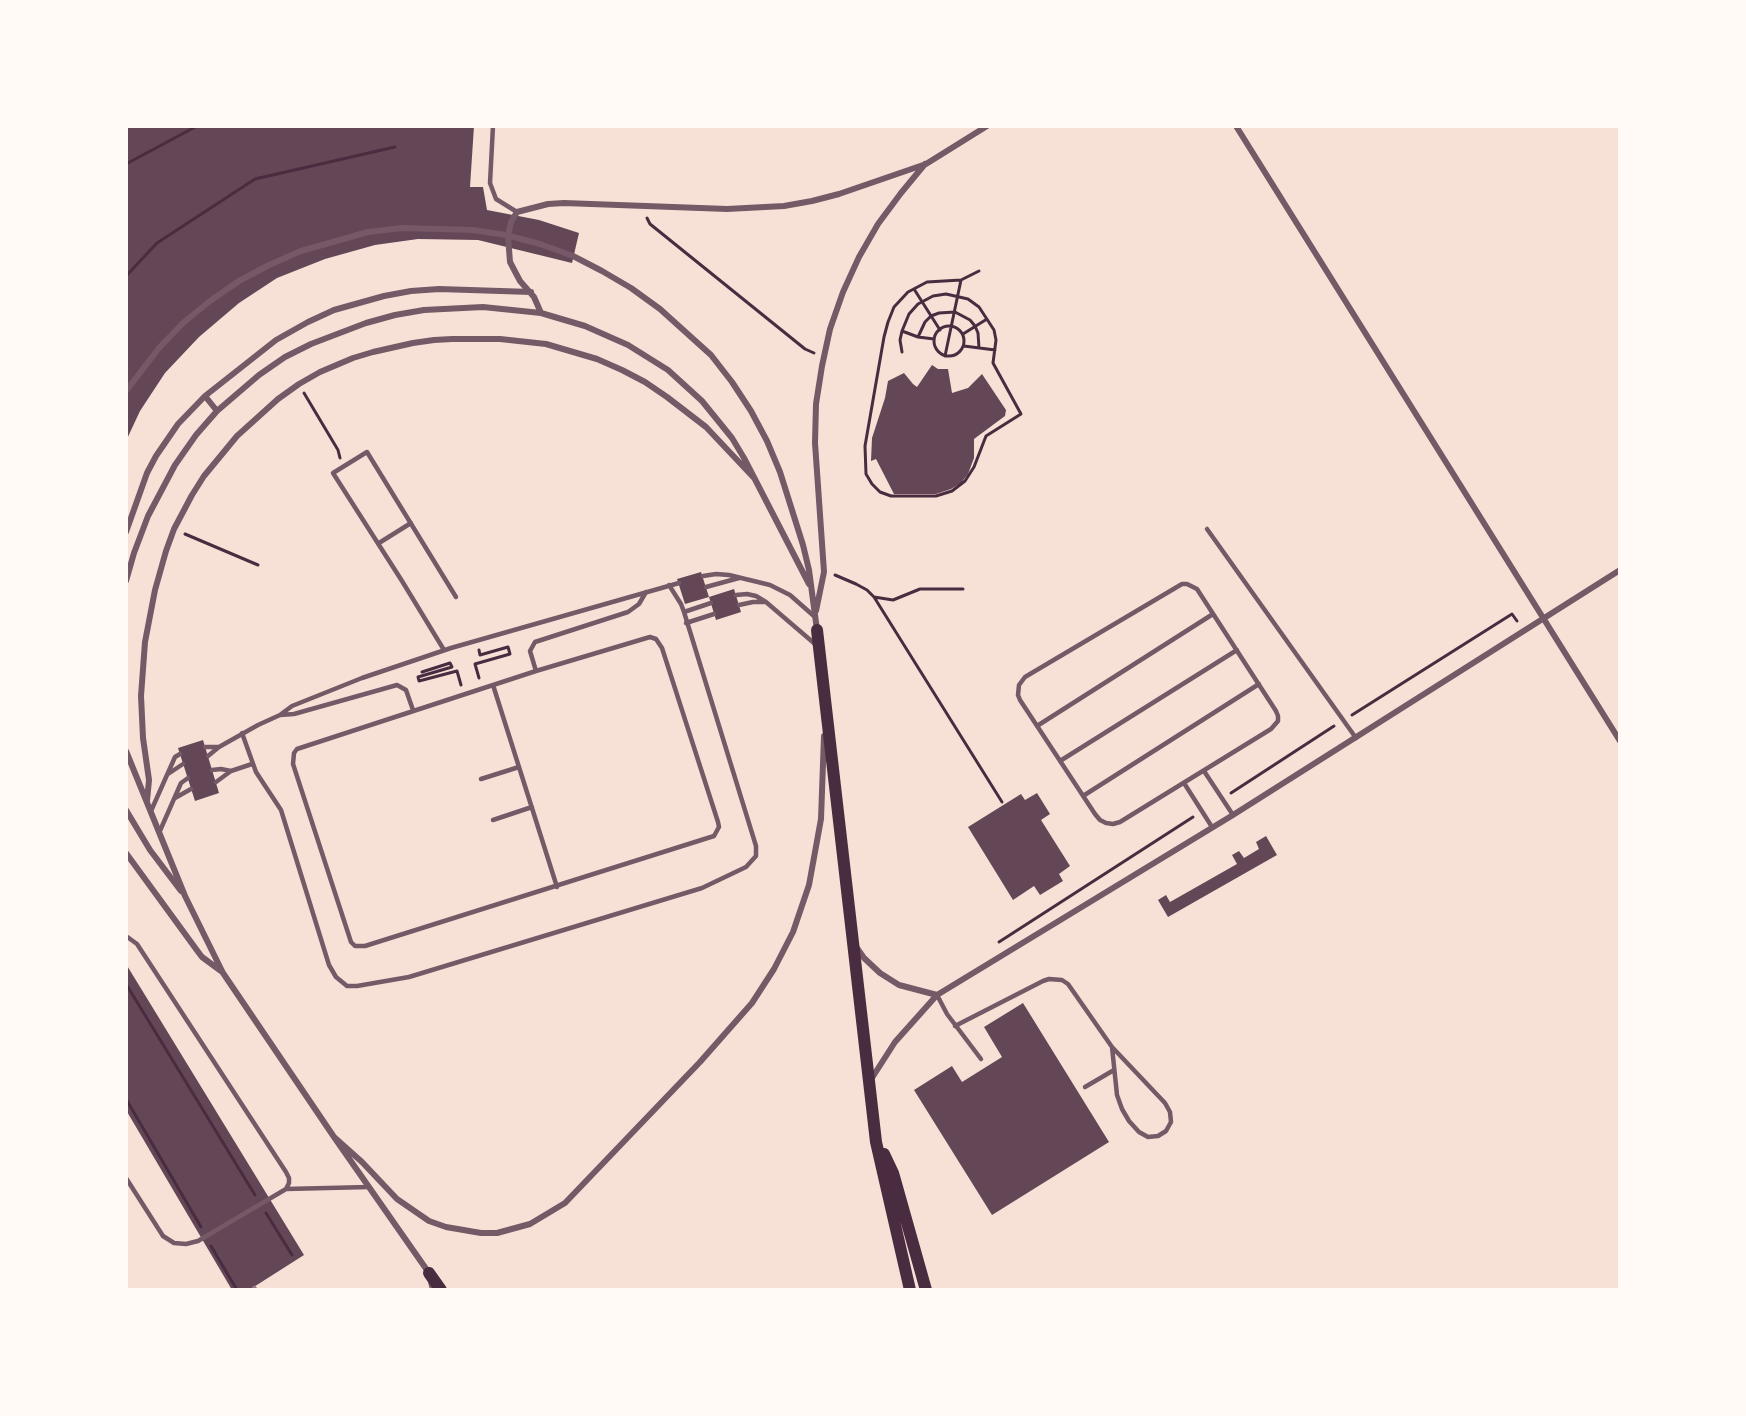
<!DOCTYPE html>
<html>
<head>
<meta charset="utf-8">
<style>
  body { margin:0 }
  #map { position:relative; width:1746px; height:1416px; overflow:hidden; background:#f7e1d7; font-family:"Exo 2",sans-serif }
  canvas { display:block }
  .frame { position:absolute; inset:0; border:128px solid #fffaf5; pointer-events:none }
</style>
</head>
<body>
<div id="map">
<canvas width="1746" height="1416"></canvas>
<div class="frame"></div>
</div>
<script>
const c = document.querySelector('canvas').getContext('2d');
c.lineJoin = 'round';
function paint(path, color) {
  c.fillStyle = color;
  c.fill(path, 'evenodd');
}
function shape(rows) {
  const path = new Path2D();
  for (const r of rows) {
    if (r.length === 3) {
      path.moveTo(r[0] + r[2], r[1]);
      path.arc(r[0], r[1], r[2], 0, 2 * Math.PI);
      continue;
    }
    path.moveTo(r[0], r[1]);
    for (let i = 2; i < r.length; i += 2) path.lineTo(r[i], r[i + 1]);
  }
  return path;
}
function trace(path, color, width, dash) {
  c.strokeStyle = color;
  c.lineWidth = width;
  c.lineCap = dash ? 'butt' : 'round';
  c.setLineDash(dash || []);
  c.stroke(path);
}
const building = shape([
  [126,126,474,126,470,187,483,187,487,210,539,220,579,233,572,263,478,240,418,239,375,245,325,259,277,278,239,303,199,337,165,373,140,411,126,441],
  [932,365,938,369,948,369,952,393,968,388,982,374,1006,410,1005,416,974,439,974,458,968,474,961,483,951,489,936,494,894,494,876,459,871,461,872,438,885,398,888,381,904,373,913,384,917,387],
  [701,572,709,597,685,604,677,579],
  [734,589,741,612,716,620,709,597],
  [203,740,219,793,195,801,178,748],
  [1037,793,1050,814,1041,820,1070,866,1059,874,1063,881,1040,895,1034,886,1013,900,968,827,1021,794,1025,800],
  [1266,836,1277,855,1168,917,1158,900,1166,895,1170,902,1237,864,1232,855,1239,851,1244,858,1259,849,1256,842],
  [126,964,304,1255,249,1290,232,1290,126,1110],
  [1023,1003,1109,1142,992,1215,914,1090,952,1066,962,1082,1002,1057,984,1027]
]);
const path = shape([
  [126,164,197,126],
  [647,218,650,224,805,349,814,353],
  [126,276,157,243,255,179,395,147],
  [914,289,940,330],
  [949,341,15],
  [902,331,918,337,934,339],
  [963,334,987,319],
  [918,337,925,322,931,316,939,313,955,312,970,320,975,326,978,333,979,348],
  [964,346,995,350],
  [902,352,900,340,902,331,909,314,918,304,933,296,946,294,968,299,979,307,994,330,996,340,993,363,1021,414,986,436,974,467,965,481,952,491,936,496,891,496,880,492,872,484,866,474,865,446,884,337,888,322,894,307,908,292,927,282,961,280,979,271],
  [945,356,961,280],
  [304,393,338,450,340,458],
  [185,534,258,565],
  [835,575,856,584,867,590,874,597,893,600,920,589,963,589],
  [874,597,1002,802],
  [479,650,480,655,508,647,510,654,475,664,479,678],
  [422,672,450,663,452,667,418,677,419,681,457,671,461,685],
  [1352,715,1512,614,1517,621],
  [1231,793,1334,726],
  [999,942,1193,817],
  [126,984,255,1195],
  [126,1099,201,1227],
  [266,1213,292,1255],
  [211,1246,237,1290]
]);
const service = shape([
  [493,126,490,183,496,199,517,212],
  [1207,529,1356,738],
  [379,543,411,523],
  [703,576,716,574,729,575,770,585,790,595,815,617],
  [1182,584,1187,584,1197,589,1276,711,1278,716,1278,721,1271,729,1120,822,1113,824,1106,823,1100,820,1095,814,1020,700,1018,695,1019,685,1025,677,1182,584],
  [706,587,739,578],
  [736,595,747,594,756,596,766,602,815,644],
  [739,605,753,602,764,602],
  [684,612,711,603],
  [686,623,714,614],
  [650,637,656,639,662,648,718,822,719,827,714,836,365,946,355,946,351,942,293,764,294,753,297,749,536,671,650,637],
  [444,650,402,581,333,473,367,452,456,597],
  [536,671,530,651,535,642,628,612,639,604,646,592],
  [493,685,557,887],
  [280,715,294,714,397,685,406,690,413,710],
  [1037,726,1213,614],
  [242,733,256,772,281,810,329,965,336,977,347,986,357,986,409,977,702,888,746,867,756,856,756,846,684,612,681,604,669,585],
  [205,747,219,747],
  [208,756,219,747,258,725,280,715,292,706,362,678,451,648,679,583],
  [1060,761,1237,650],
  [212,770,221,769,231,771],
  [1204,771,1233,815],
  [168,774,183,764],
  [481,779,519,767],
  [216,782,231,771,252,764],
  [1184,783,1212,827],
  [1083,796,1259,684],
  [175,798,191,789],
  [151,811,175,757,180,754],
  [493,820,532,807],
  [159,833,181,783,188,778],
  [126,936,137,944,286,1172,289,1178,289,1183,286,1189,198,1241,186,1244,174,1243,163,1236,126,1178],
  [937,995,947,1014,981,1059],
  [955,1026,1043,981,1049,979,1062,980,1068,984,1112,1047,1165,1103,1170,1112,1171,1122,1166,1131,1158,1136,1148,1137,1139,1132,1129,1121,1122,1109,1117,1095,1112,1047],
  [1085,1087,1114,1070],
  [286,1189,369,1187]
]);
const minor = shape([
  [1236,126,1620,741],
  [541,313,534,297,520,281,510,262,508,236,511,222,517,212,548,204,564,203,727,209,784,206,812,201,839,194,926,164,987,126],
  [126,391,159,348,183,323,210,301,239,281,269,265,301,251,368,232,402,228,472,230,506,235,540,244,573,256,602,271,631,288,660,309,711,355,732,382,751,411,767,441,780,472,803,545,809,570,817,630],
  [205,396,217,411],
  [126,532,147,473,156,456,178,424,205,396,276,340,308,322,334,310,384,296,411,291,439,289,531,292],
  [126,581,134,553,148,516,175,465,196,435,217,411,259,375,285,357,311,344,366,323,395,315,424,310,483,307,541,313,585,326,628,345,668,370,702,401,732,438,744,458,809,584],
  [816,611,824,572,815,443,816,404,822,366,830,329,843,292,859,257,878,224,901,193,925,164],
  [126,751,185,896,223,973,334,1137,429,1273,433,1290],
  [147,801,149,780,143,738,141,696,145,642,155,590,166,551,174,529,192,495,204,476,237,436,278,399,299,384,320,372,353,358,373,352,413,343,434,340,452,339,500,339,546,344,597,359,622,370,645,382,667,397,706,427,755,479],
  [126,810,150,850,181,891],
  [126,853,196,949,202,957,221,971],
  [857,948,864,958,880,973,899,985,937,995],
  [870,1081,895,1042,937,995,1233,815,1620,570],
  [334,1137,362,1162,397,1199,429,1221,446,1227,481,1233,497,1233,530,1224,565,1203,700,1062,752,1003,774,969,793,932,809,885,821,819,824,736]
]);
const secondary = shape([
  [817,630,876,1142,910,1290],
  [884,1154,893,1173,926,1290],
  [429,1273,441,1290]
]);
const rail = shape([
  [254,1288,256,1290]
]);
paint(building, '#644757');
trace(path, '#4a2c40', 3);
trace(service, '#755966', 4.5);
trace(minor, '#755966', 6);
trace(secondary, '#4a2c40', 12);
trace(rail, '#8f747c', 4.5);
</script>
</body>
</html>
